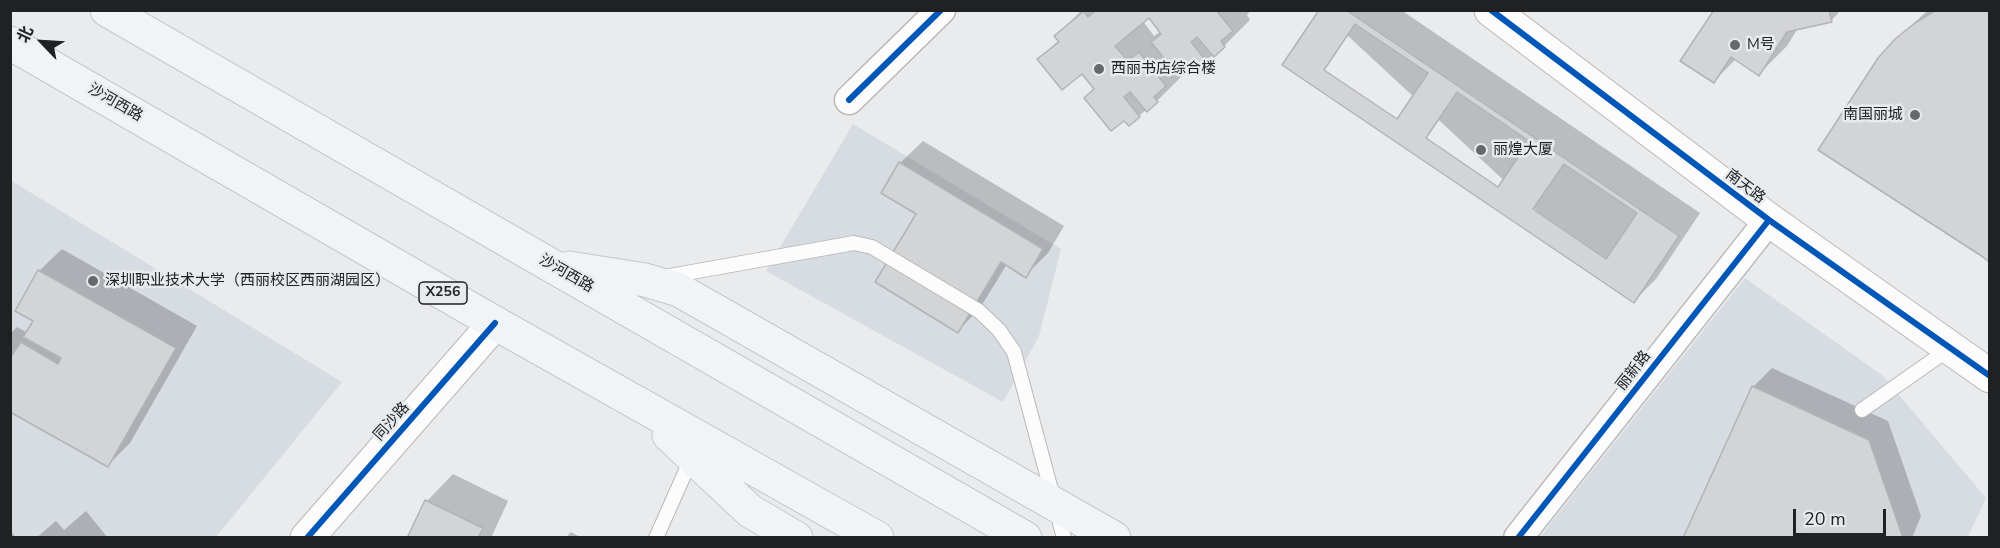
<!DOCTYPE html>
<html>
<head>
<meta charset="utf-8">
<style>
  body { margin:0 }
  #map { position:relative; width:2000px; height:548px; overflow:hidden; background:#e9ebed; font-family:"Nunito Sans","Noto Sans SC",sans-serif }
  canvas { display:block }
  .frame { position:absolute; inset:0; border:12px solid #202122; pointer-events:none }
  .north { position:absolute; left:12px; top:12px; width:60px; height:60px; -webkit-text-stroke:4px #e8ebee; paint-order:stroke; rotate:295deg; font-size:16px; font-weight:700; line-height:24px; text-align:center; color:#202122 }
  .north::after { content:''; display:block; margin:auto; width:21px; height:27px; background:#202122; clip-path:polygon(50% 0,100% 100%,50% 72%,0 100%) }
  .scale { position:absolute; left:1793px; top:509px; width:93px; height:27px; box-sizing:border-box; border:3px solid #202122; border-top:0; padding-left:8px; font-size:18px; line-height:21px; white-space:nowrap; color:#202122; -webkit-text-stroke:4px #e8ebee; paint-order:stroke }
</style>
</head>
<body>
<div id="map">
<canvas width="2000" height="548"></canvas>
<div class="frame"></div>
<div class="north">北</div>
<div class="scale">20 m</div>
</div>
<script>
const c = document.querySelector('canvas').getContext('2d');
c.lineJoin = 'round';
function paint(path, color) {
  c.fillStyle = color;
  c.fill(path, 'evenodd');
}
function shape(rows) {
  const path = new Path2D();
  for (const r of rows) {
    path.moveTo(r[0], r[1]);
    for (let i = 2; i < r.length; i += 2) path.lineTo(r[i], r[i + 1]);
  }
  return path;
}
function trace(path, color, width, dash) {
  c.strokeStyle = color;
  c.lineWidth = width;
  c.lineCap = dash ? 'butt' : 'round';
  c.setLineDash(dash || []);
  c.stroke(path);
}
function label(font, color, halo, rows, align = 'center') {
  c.font = font + ' "Nunito Sans","Noto Sans SC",sans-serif';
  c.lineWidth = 5;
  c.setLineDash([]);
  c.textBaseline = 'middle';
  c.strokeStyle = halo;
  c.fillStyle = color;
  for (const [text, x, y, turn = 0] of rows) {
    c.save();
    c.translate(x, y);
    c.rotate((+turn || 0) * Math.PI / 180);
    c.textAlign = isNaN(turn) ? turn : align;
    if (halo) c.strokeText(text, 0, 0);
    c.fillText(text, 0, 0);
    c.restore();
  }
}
const built = shape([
  [853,124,1061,249,1039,336,1003,402,766,271],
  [10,180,342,382,216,537,11,537],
  [1745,278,1883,376,1986,498,1968,537,1539,538]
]);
const shadow = shape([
  [1082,10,1251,10,1247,15,1250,20,1224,46,1206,61,1191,64,1181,72,1183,75,1157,101,1129,124,1082,71,1039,59,1059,40,1056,36],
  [1149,16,1161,31,1154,36,1143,21],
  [1320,10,1401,10,1700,213,1656,279,1634,301],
  [1715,10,1841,10,1831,21,1798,28,1787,46,1759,74,1736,59,1714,81],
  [1928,10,1990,10,1896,40],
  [923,141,1064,226,1048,253,1025,276,1007,264,980,308,958,331,900,163],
  [62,249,197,326,130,443,108,465,10,410,10,334,17,327,28,333,35,321,39,271],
  [1772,368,1888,421,1921,516,1912,538,1684,538,1753,387],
  [453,474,508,501,491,538,409,538,427,501],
  [86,511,108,538,36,538,56,521,64,530],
  [10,530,16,538,10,538],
  [571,532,582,538,565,538]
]);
const building = shape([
  [1096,10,1216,10,1233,31,1221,41,1225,47,1214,57,1197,37,1191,42,1207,62,1196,72,1191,66,1178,76,1151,42,1161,34,1149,18,1115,46,1128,61,1139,52,1166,86,1154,97,1158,102,1147,112,1130,92,1124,97,1140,117,1129,126,1124,121,1111,131,1084,98,1094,89,1082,74,1062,90,1037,59,1059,42,1054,36,1084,11,1088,17,1096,10],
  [1319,10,1346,10,1679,236,1634,303,1282,65,1319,10],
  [1714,10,1829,10,1832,22,1787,32,1759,76,1731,57,1714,83,1680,61,1714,10],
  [1936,10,1990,10,1990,263,1983,257,1818,150,1878,58,1895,39,1915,23,1936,10],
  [1355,24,1428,73,1397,119,1324,70,1355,24],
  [1457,92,1529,141,1498,187,1426,138,1457,92],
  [899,162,1043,249,1026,278,1001,262,958,333,875,282,916,214,881,193,899,162],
  [1564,164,1637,213,1606,259,1533,209,1564,164],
  [38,270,176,348,108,467,10,412,10,358,21,342,58,364,61,358,23,337,33,321,15,311,38,270],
  [1752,386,1869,440,1903,538,1683,538,1752,386],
  [425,500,483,528,478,538,407,538,425,500]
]);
const service = shape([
  [664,277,854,243,872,247,979,311,999,330,1014,352,1064,538],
  [1862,410,1949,349],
  [656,538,692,457]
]);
const minor = shape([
  [849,100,941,10],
  [1518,538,1769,220]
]);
const tertiary = shape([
  [1491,10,1769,220,1990,376],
  [307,538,495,323]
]);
const primary = shape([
  [107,10,1025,538],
  [10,43,495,323,877,538],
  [569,268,645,280,679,290,1114,538],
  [669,435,750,511,796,538]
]);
const cycleway = shape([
  [1491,10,1769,220,1990,376],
  [849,100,941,10],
  [307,538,495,323],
  [1518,538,1769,220]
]);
const markers = [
  [1735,45,6,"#666869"],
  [1099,69,6,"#666869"],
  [1915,115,6,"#666869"],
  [1481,150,6,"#666869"],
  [93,281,6,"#666869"]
];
const shields = [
  [443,293,48]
];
const shieldNames = [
  ["X256",443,293]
];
const poiNames = [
  ["M号",1747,45],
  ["西丽书店综合楼",1111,69],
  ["南国丽城",1903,115,"right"],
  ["丽煌大厦",1493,150],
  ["深圳职业技术大学（西丽校区西丽湖园区）",105,281]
];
const streetNames = [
  ["沙河西路",115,103,30],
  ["南天路",1745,187,37],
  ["沙河西路",566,274,30],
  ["丽新路",1634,371,-52],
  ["同沙路",392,422,-48]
];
paint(built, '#d7dce2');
paint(shadow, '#0003');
paint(building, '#d3d4d6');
trace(building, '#b2b3b5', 1.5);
trace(service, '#b8b8ba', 16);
trace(minor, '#b8b8ba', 31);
trace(tertiary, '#b8b8ba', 35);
trace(primary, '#c6c7c8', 35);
trace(service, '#fcfcfc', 14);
trace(minor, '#fcfcfc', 28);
trace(tertiary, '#fcfcfc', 33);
trace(primary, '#f1f4f6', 33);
trace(cycleway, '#0057b8', 6);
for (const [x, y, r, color] of markers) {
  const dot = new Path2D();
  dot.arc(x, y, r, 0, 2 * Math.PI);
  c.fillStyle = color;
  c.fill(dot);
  trace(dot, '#e8ebee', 2);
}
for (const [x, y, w] of shields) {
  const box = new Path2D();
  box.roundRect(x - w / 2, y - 11, w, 22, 4.5);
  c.fillStyle = '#e8ebee';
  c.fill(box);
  trace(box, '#202122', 1.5);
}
label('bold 14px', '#202122', null, shieldNames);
label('15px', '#202122', '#e8ebee', poiNames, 'left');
label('15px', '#202122', '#e8ebee', streetNames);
</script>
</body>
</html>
